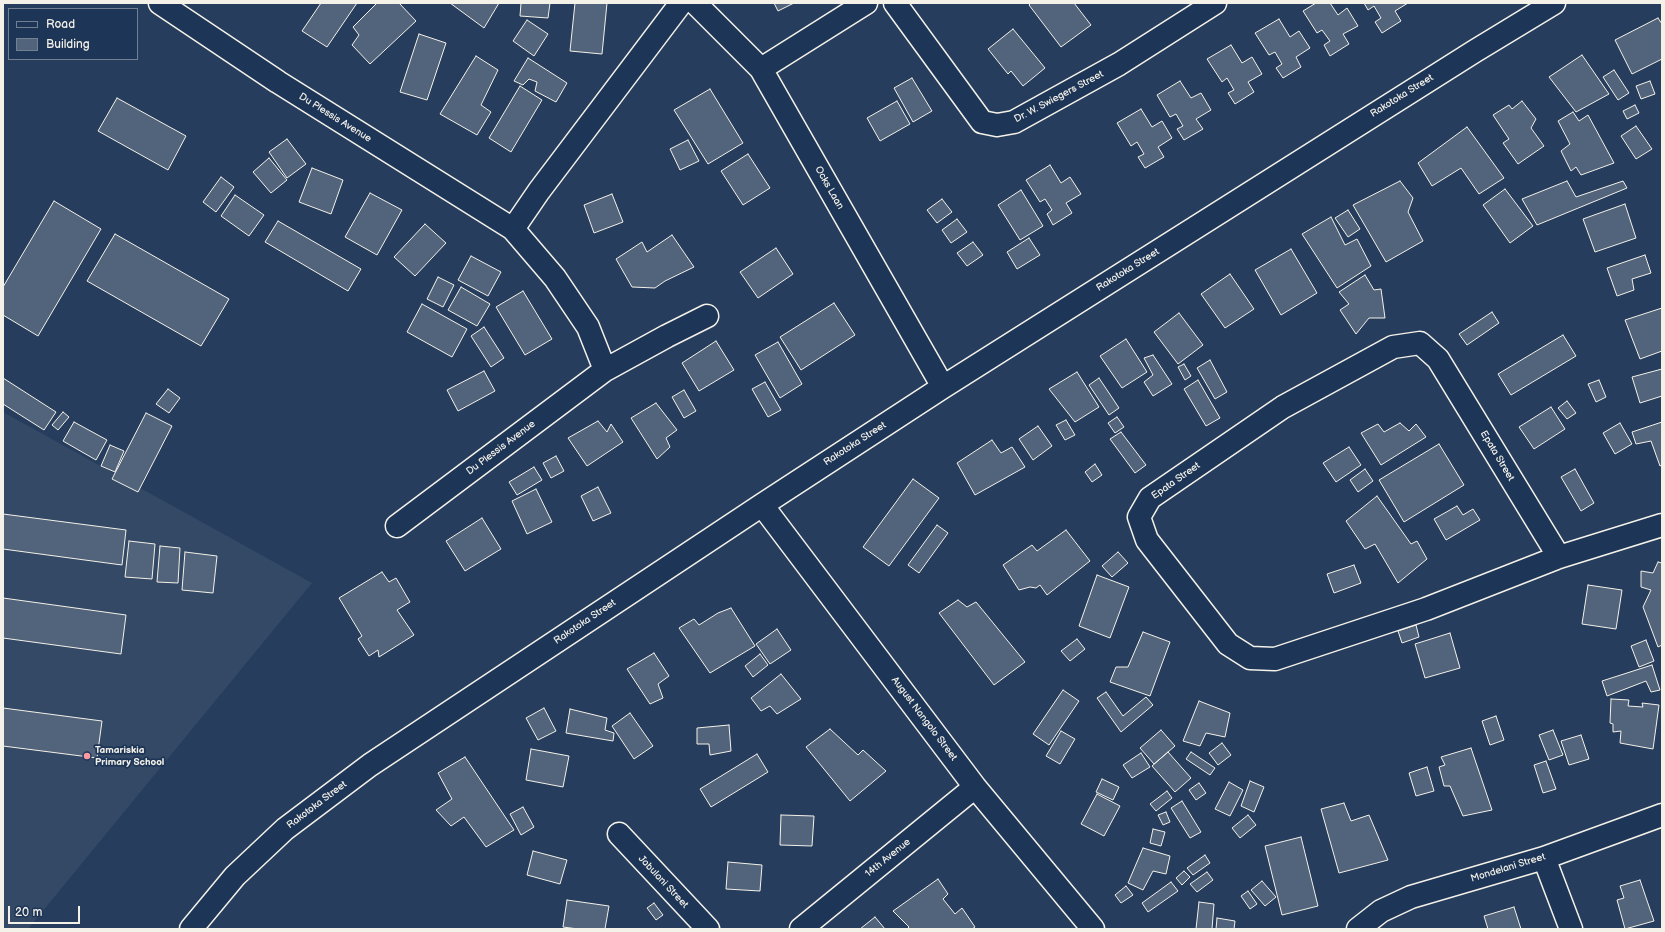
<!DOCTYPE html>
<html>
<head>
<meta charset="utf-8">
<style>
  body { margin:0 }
  #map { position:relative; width:1665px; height:932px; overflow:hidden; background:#263d5d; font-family:"Balsamiq Sans",sans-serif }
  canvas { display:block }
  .frame { position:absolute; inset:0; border:4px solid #f4f1e8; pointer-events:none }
  .legend { position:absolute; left:8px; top:8px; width:130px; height:52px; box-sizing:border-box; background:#1d3557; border:1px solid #738091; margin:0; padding:5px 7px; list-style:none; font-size:12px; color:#f4f1e8 }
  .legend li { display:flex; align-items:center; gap:8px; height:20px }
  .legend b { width:20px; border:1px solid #738091 }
  .scale { position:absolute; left:8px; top:906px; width:72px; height:18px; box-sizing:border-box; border:2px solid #f4f1e8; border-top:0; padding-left:5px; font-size:12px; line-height:14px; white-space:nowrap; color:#f4f1e8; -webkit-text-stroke:3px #1d3557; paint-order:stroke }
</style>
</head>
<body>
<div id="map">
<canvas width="1665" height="932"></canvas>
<div class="frame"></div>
<ul class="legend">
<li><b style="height:5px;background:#1d3557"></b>Road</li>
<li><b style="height:11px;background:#52647b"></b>Building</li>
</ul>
<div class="scale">20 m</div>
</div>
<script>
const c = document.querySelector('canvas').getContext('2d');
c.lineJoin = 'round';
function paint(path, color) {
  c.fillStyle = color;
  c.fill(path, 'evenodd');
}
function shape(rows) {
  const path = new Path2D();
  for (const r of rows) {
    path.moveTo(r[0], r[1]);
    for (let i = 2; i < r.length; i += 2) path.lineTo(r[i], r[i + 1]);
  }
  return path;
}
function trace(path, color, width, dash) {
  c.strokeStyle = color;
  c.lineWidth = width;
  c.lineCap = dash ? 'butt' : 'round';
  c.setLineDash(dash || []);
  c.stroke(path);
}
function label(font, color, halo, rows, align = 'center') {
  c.font = font + ' "Balsamiq Sans",sans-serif';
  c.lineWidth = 3.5;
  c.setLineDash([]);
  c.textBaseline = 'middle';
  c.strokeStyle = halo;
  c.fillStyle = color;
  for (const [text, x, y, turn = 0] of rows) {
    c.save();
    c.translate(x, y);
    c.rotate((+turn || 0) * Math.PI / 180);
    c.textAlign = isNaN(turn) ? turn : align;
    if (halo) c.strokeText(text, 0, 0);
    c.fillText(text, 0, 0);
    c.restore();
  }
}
const built = shape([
  [3,412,312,583,28,929,3,929]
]);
const building = shape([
  [321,3,357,3,327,47,302,31,321,3],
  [377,3,399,3,416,21,370,64,352,45,359,35,353,27,377,3],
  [450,3,499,3,484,28,450,3],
  [521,3,550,3,548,18,520,16,521,3],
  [575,3,607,3,602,54,570,51,575,3],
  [774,3,794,3,778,11,774,3],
  [1031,3,1074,3,1091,25,1061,47,1029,5,1031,3],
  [1316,3,1330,3,1338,15,1347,8,1358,26,1343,34,1349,44,1330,56,1324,45,1330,41,1322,30,1317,33,1303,11,1316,3],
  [1364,3,1408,3,1395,11,1401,21,1382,33,1375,22,1381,18,1374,6,1368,10,1364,3],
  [1658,18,1662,24,1662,59,1632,74,1615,40,1658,18],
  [1279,19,1290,37,1299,31,1310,48,1296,57,1301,67,1283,78,1276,68,1282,64,1275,52,1269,55,1255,33,1279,19],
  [527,20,548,34,534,56,513,41,527,20],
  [1013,29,1045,68,1023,86,1011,71,1008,74,988,49,1013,29],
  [419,34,446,43,427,100,400,92,419,34],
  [1231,45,1242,63,1252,57,1262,74,1248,82,1254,92,1235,104,1228,93,1234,90,1227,78,1222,82,1207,59,1231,45],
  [1582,55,1609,94,1576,112,1549,77,1582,55],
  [476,56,498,70,481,105,491,112,477,135,440,114,476,56],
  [528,58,567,83,556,102,535,91,537,82,529,79,523,85,514,81,528,58],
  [1614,70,1629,93,1618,100,1603,77,1614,70],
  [912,78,932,111,913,122,894,88,912,78],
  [1180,81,1191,98,1201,93,1211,110,1196,119,1203,129,1184,140,1177,129,1183,126,1176,114,1170,117,1157,95,1180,81],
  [1650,81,1655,94,1641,99,1636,86,1650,81],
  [520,86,542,100,511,152,489,138,520,86],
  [710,89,743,143,708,164,674,110,710,89],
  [117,98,186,136,168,170,98,131,117,98],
  [897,101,910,124,880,141,867,118,897,101],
  [1522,101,1536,119,1531,128,1544,146,1518,164,1503,143,1509,139,1493,115,1509,105,1512,109,1522,101],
  [1635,105,1639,113,1627,119,1623,111,1635,105],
  [1141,109,1152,127,1162,121,1172,138,1158,147,1164,157,1145,168,1138,157,1144,154,1137,142,1131,146,1117,123,1141,109],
  [1573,112,1579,121,1588,115,1614,163,1581,175,1576,167,1571,171,1561,151,1570,144,1558,121,1573,112],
  [1636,126,1652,149,1636,159,1621,136,1636,126],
  [1467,127,1504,178,1479,194,1461,168,1432,186,1418,163,1467,127],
  [287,139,306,164,287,178,269,152,287,139],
  [688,140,699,161,680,170,670,149,688,140],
  [748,154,770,188,743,205,721,171,748,154],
  [269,158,287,180,271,193,253,172,269,158],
  [1050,165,1061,183,1070,177,1081,194,1066,203,1072,213,1053,225,1047,214,1052,210,1045,199,1040,202,1026,180,1050,165],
  [312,168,343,180,331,214,299,202,312,168],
  [221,177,234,187,216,212,203,202,221,177],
  [1400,181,1413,198,1408,212,1423,241,1386,262,1353,205,1400,181],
  [1567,181,1576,197,1623,181,1627,188,1537,225,1522,199,1567,181],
  [1505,189,1533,226,1510,243,1483,205,1505,189],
  [1021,190,1043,226,1020,240,998,205,1021,190],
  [370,193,402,210,377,255,345,237,370,193],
  [612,194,623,222,594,233,584,205,612,194],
  [235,195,264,215,249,236,221,216,235,195],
  [942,199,952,212,937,223,927,210,942,199],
  [54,201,101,229,38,336,3,315,3,287,54,201],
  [1625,204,1636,238,1595,252,1583,219,1625,204],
  [1348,210,1360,229,1348,237,1335,218,1348,210],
  [1331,217,1345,245,1357,239,1371,266,1337,288,1302,234,1331,217],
  [957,219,967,232,951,243,942,230,957,219],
  [278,221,361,269,348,291,265,242,278,221],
  [425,224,446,243,415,276,394,257,425,224],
  [115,234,229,299,201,346,87,281,115,234],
  [672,235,694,267,665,281,655,288,632,287,616,259,642,242,647,252,672,235],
  [1029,238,1040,255,1017,269,1007,252,1029,238],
  [973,242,983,255,967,266,957,253,973,242],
  [776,248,793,274,758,298,740,272,776,248],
  [1291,249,1317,293,1281,315,1255,270,1291,249],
  [1645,255,1651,273,1632,279,1634,290,1617,296,1607,268,1645,255],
  [471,256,501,272,488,296,458,280,471,256],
  [1230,274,1254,309,1225,328,1201,294,1230,274],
  [1365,275,1374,290,1381,289,1385,318,1369,318,1356,334,1340,310,1349,304,1339,292,1365,275],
  [438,277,454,285,443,307,427,299,438,277],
  [461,287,490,304,477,326,448,310,461,287],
  [523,291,552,339,525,355,496,307,523,291],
  [834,303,855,335,801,370,780,337,834,303],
  [422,304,467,329,452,357,407,332,422,304],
  [1662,308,1662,351,1640,359,1625,320,1662,308],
  [1492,312,1499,323,1467,345,1459,334,1492,312],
  [1179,313,1203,345,1178,364,1154,332,1179,313],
  [484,327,504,358,491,367,471,336,484,327],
  [1563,335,1576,356,1511,395,1498,374,1563,335],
  [1126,339,1147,372,1122,388,1100,356,1126,339],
  [716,341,734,370,699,391,682,363,716,341],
  [778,342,802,384,780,398,755,355,778,342],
  [1153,355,1172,384,1153,396,1144,382,1153,375,1144,358,1153,355],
  [1210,360,1227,392,1215,399,1197,368,1210,360],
  [1184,364,1191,376,1185,380,1178,367,1184,364],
  [1662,369,1662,396,1640,403,1632,377,1662,369],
  [484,371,495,391,458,411,447,390,484,371],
  [1077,372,1099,407,1075,422,1049,389,1077,372],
  [3,378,56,412,44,430,3,404,3,378],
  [1099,378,1119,408,1109,415,1089,385,1099,378],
  [1198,380,1220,418,1206,426,1184,389,1198,380],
  [1599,380,1606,397,1596,402,1588,384,1599,380],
  [765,382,781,410,768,417,752,389,765,382],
  [168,389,180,398,169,413,156,404,168,389],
  [684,390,696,411,684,418,672,397,684,390],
  [1567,401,1576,413,1567,419,1558,408,1567,401],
  [656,403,677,430,666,438,670,447,657,459,631,418,656,403],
  [1551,407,1565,429,1534,449,1519,427,1551,407],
  [63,412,69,417,58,430,52,425,63,412],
  [146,413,172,426,138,492,112,479,146,413],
  [1117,417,1124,427,1115,433,1108,423,1117,417],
  [1066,420,1075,435,1065,440,1056,425,1066,420],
  [598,421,607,432,611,424,623,442,587,466,568,438,598,421],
  [74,422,107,440,96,460,63,441,74,422],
  [1662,422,1662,465,1660,466,1651,441,1636,444,1632,432,1662,422],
  [1400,423,1409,431,1416,424,1426,437,1381,465,1361,433,1378,424,1384,432,1400,423],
  [1620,423,1632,444,1615,454,1603,433,1620,423],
  [1038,426,1052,446,1033,460,1019,439,1038,426],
  [1121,432,1146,465,1135,473,1110,439,1121,432],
  [992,440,1001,453,1012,447,1025,467,975,495,957,463,992,440],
  [1439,444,1464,485,1404,522,1379,480,1439,444],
  [110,445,124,451,115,472,101,466,110,445],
  [1349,447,1361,465,1336,482,1323,463,1349,447],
  [556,456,564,471,551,478,543,463,556,456],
  [1095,464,1102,475,1092,482,1085,472,1095,464],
  [534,467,542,480,517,495,509,482,534,467],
  [1365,469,1373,481,1358,492,1350,480,1365,469],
  [1575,469,1594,503,1581,511,1561,477,1575,469],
  [913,479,939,498,889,566,863,547,913,479],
  [598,487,611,513,593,521,581,496,598,487],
  [536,489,552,522,527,534,512,501,536,489],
  [1377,496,1411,544,1417,541,1427,559,1398,583,1375,544,1365,549,1346,521,1377,496],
  [1457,506,1463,515,1473,509,1480,520,1446,540,1434,519,1457,506],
  [3,514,126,530,122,565,3,549,3,514],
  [482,518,501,549,465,571,446,541,482,518],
  [937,525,948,533,919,573,908,565,937,525],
  [1066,530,1090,561,1047,595,1040,585,1036,588,1030,587,1019,590,1003,565,1032,545,1037,551,1066,530],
  [129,541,155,544,152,579,125,577,129,541],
  [160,546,180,548,178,583,157,582,160,546],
  [185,552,217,556,213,593,182,590,185,552],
  [1118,552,1128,563,1112,577,1102,566,1118,552],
  [1658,562,1662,563,1662,645,1658,647,1643,607,1651,590,1641,587,1641,571,1653,573,1658,562],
  [1354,565,1361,583,1334,593,1327,574,1354,565],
  [382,572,389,582,396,578,410,602,397,610,414,635,379,657,378,650,369,656,358,639,362,636,339,598,382,572],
  [1097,575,1129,587,1110,638,1079,626,1097,575],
  [1588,585,1622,590,1616,629,1582,624,1588,585],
  [3,598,126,615,121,654,3,638,3,598],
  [958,600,967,607,976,602,1025,662,994,685,939,613,958,600],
  [731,608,755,646,710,673,679,628,694,619,699,625,718,613,731,608],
  [1416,625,1419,637,1402,643,1398,631,1416,625],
  [777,629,791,650,770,664,756,644,777,629],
  [1143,632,1170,642,1150,696,1110,682,1116,667,1128,667,1143,632],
  [1450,633,1460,668,1425,678,1415,644,1450,633],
  [1077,639,1085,649,1070,661,1061,651,1077,639],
  [1646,640,1654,661,1639,667,1631,646,1646,640],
  [654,653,669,676,658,684,663,698,650,704,627,669,654,653],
  [760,654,768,665,753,677,745,666,760,654],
  [1652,665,1660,690,1651,692,1646,681,1607,696,1602,681,1652,665],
  [781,674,801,699,777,714,770,706,761,711,751,698,781,674],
  [1063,690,1079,701,1049,745,1033,734,1063,690],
  [1106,692,1123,716,1146,697,1153,705,1121,732,1097,698,1106,692],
  [1611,699,1629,700,1628,706,1643,707,1642,703,1659,705,1653,749,1620,743,1621,731,1613,732,1613,724,1610,723,1611,699],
  [1199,701,1230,713,1225,737,1206,733,1200,746,1183,741,1199,701],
  [3,708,102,721,97,758,3,746,3,708],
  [544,708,556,731,538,740,526,718,544,708],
  [570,709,607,718,605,730,614,733,613,741,566,733,570,709],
  [630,713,653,746,634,759,612,726,630,713],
  [1496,716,1504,740,1490,745,1482,721,1496,716],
  [729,725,731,751,710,755,709,744,697,744,697,728,729,725],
  [830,729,858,755,863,750,886,771,850,801,806,747,830,729],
  [1161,730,1175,746,1154,764,1140,748,1161,730],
  [1553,730,1563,755,1549,760,1539,735,1553,730],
  [1061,731,1075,739,1060,764,1046,756,1061,731],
  [1581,735,1589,759,1569,765,1561,741,1581,735],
  [1222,743,1231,755,1218,765,1209,753,1222,743],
  [1471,748,1492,810,1463,816,1450,786,1444,786,1439,767,1445,765,1441,757,1471,748],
  [531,749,569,756,563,787,526,780,531,749],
  [1168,752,1191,778,1175,792,1152,766,1168,752],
  [1191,752,1215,768,1210,775,1186,759,1191,752],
  [1141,753,1150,767,1132,778,1123,765,1141,753],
  [757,754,768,772,711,807,700,789,757,754],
  [465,757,514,830,486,847,464,817,451,826,436,810,452,799,438,773,465,757],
  [1546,761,1556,789,1543,793,1534,765,1546,761],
  [1427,767,1434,791,1416,796,1409,773,1427,767],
  [1102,779,1119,787,1113,800,1096,792,1102,779],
  [1250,781,1264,787,1254,812,1241,806,1250,781],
  [1229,782,1243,790,1230,816,1215,809,1229,782],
  [1199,783,1206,793,1196,800,1189,790,1199,783],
  [1167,791,1172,798,1156,811,1150,804,1167,791],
  [1097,794,1120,806,1104,836,1081,824,1097,794],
  [1182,801,1201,832,1190,838,1171,808,1182,801],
  [1344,803,1351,821,1369,815,1388,860,1339,873,1321,809,1344,803],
  [523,807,534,827,521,835,510,814,523,807],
  [1166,812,1170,822,1163,825,1158,815,1166,812],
  [781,815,814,816,812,846,780,845,781,815],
  [1248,815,1256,825,1240,838,1232,828,1248,815],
  [1153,829,1165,832,1161,846,1150,843,1153,829],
  [1301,837,1318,906,1282,915,1265,846,1301,837],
  [1143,848,1170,856,1166,874,1153,871,1143,890,1128,883,1143,848],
  [533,851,567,860,560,884,527,875,533,851],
  [1205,855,1210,863,1193,875,1187,868,1205,855],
  [728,862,762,865,760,891,726,889,728,862],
  [1184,871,1190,877,1182,885,1176,878,1184,871],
  [1207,872,1213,880,1197,892,1190,884,1207,872],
  [938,879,948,894,943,899,955,914,962,908,975,927,972,929,907,929,909,927,893,911,938,879],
  [1640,880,1654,921,1625,929,1617,900,1624,898,1620,886,1640,880],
  [1262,881,1276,897,1265,906,1251,890,1262,881],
  [1171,882,1178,891,1148,912,1142,903,1171,882],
  [1126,886,1133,895,1121,903,1115,895,1126,886],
  [1248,891,1257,904,1250,909,1241,896,1248,891],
  [567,900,609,906,605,929,578,929,563,927,567,900],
  [1199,902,1214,904,1212,929,1196,929,1199,902],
  [654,903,663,915,656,920,647,908,654,903],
  [1514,907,1521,929,1488,929,1484,916,1514,907],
  [875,917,885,929,860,929,875,917],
  [1217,918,1235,921,1234,929,1216,929,1217,918]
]);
const minor = shape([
  [160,3,278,82,513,229,555,278,588,327,605,370,397,526],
  [695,3,761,69,943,387],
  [895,3,982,122,997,125,1014,122,1119,64,1215,3],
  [761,69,866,3],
  [513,229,539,191,681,3],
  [605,370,667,336,707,316],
  [762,505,975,787,1093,929],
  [1559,557,1438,359,1420,343,1393,347,1283,407,1150,498,1139,517,1147,540,1228,644,1250,658,1275,659,1426,609,1559,557,1662,525],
  [619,834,708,929],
  [1544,858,1571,929],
  [191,929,235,876,285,829,370,765,762,505,943,387,1475,51,1554,3],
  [801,929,975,787],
  [1358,929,1381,911,1411,897,1544,858,1662,815]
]);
const markers = [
  [87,756,4,"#ff9aa2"]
];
const streetNames = [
  ["Rakotoka Street",1402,96,-32],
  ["Dr. W. Swiegers Street",1059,97,-28],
  ["Du Plessis Avenue",335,118,32],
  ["Ocks Laan",829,188,60],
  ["Rakotoka Street",1128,270,-32],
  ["Rakotoka Street",855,444,-33],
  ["Du Plessis Avenue",501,448,-37],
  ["Epata Street",1497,456,59],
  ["Epata Street",1176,481,-35],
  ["Rakotoka Street",585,622,-34],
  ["August Nangolo Street",924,719,53],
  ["Rakotoka Street",317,805,-37],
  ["14th Avenue",888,858,-39],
  ["Mondelani Street",1508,868,-17],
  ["Jabulani Street",663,882,47]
];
const poiNames = [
  ["Tamariskia",95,750],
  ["Primary School",95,762]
];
paint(built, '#334966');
paint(building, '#52647b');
trace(building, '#f4f1e8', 1);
trace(minor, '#f4f1e8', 25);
trace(minor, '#1d3557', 22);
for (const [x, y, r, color] of markers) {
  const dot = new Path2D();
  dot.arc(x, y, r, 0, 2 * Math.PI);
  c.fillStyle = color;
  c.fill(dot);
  trace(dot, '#1d3557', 1.5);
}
label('10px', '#f4f1e8', '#1d3557', streetNames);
label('bold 10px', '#f4f1e8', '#1d3557', poiNames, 'left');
</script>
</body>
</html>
